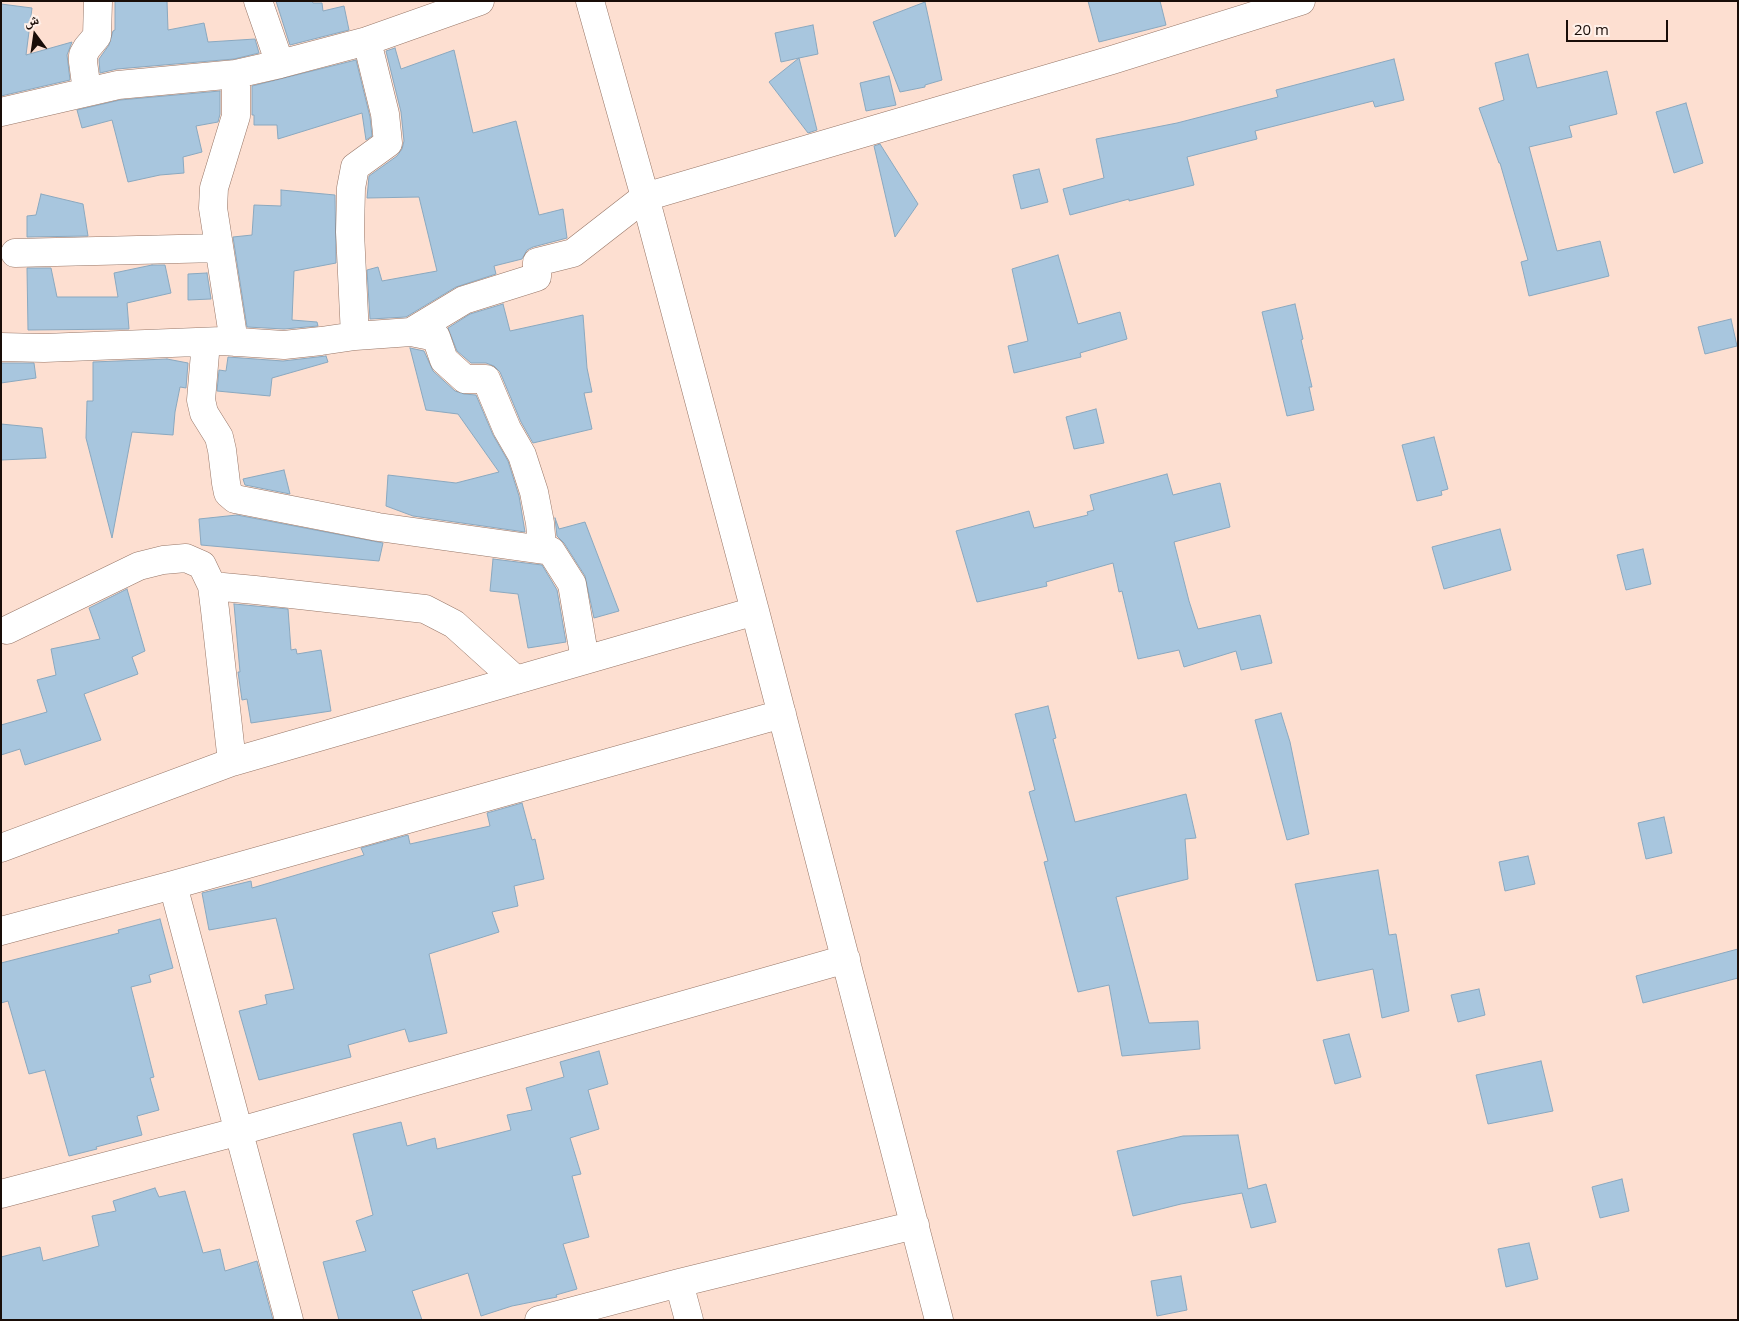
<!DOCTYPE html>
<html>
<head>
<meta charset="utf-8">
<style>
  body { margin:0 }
  #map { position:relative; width:1739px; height:1321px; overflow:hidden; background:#fddfd1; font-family:"Open Sans","Noto Naskh Arabic",sans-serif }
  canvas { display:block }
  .frame { position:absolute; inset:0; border:2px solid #190d08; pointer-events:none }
  .north { position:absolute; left:10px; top:10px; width:50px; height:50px; -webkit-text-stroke:4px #fff0e9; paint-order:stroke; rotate:346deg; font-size:14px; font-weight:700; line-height:20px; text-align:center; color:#190d08 }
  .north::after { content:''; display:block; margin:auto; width:18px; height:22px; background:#190d08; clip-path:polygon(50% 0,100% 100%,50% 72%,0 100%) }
  .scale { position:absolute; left:1566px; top:20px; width:102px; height:22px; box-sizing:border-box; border:2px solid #190d08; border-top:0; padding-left:6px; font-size:15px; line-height:18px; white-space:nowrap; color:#190d08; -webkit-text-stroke:4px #fff0e9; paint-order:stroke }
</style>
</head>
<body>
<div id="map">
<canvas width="1739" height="1321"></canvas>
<div class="frame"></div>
<div class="north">ش</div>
<div class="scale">20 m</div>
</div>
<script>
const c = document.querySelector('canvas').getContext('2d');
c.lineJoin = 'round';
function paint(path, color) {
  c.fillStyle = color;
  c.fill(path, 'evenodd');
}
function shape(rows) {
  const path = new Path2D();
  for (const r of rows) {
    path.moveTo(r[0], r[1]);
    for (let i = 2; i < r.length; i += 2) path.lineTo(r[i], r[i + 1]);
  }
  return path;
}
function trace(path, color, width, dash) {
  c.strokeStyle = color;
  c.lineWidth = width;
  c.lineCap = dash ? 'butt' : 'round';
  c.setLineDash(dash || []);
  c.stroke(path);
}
const building = shape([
  [115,1,167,1,168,30,204,23,208,42,255,39,259,53,234,59,117,69,100,73,99,59,109,45,113,31,115,30,115,1],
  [276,1,312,1,313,3,322,3,323,11,344,6,349,30,290,45,276,1],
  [1088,1,1160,1,1166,25,1099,42,1088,1],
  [925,2,942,80,925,85,925,87,900,92,873,22,925,2],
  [1,4,32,8,26,55,72,42,67,55,70,80,1,96,1,4],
  [813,25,818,54,799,58,817,130,808,133,769,82,799,58,781,62,775,33,813,25],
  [395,48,401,69,454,50,473,133,516,121,539,215,563,209,567,238,533,247,527,250,522,259,494,266,496,274,456,287,406,317,370,319,367,270,378,267,382,281,437,271,419,197,367,198,369,176,397,156,402,149,404,141,401,112,386,51,395,48],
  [1528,54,1537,88,1607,71,1617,114,1569,126,1572,137,1529,147,1557,251,1600,241,1609,276,1529,296,1521,262,1528,260,1500,163,1499,163,1479,108,1504,100,1495,63,1528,54],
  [1394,59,1404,100,1375,107,1373,101,1255,131,1257,139,1187,157,1194,185,1129,201,1129,199,1070,215,1063,189,1104,178,1096,139,1177,123,1278,97,1276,90,1394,59],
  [356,60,370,117,372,136,366,140,362,113,278,139,277,125,254,125,254,115,252,115,252,86,356,60],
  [889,76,896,105,866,111,860,83,889,76],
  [220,91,220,114,218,122,196,126,202,152,183,157,184,173,160,175,128,182,112,120,82,128,77,110,120,100,220,91],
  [1686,103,1703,163,1674,173,1656,112,1686,103],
  [880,144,918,204,895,237,874,146,880,144],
  [1039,169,1048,202,1021,209,1013,175,1039,169],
  [281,190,335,195,336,263,294,271,292,320,317,322,318,326,284,329,247,327,233,237,252,235,254,205,281,206,281,190],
  [41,194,83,204,88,236,27,237,27,216,36,215,41,194],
  [1058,255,1078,324,1120,312,1127,339,1080,353,1081,357,1014,373,1008,346,1028,341,1012,269,1058,255],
  [152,265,165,265,171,293,127,303,129,329,28,330,27,268,51,268,57,297,118,297,114,273,152,265],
  [207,273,211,299,188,300,188,274,207,273],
  [503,304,510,331,583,315,587,368,592,392,584,393,592,429,533,443,521,422,500,372,494,366,486,363,471,363,457,351,448,328,470,314,503,304],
  [1295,304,1303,339,1301,340,1312,387,1309,387,1314,410,1287,416,1262,312,1295,304],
  [1731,319,1737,346,1705,354,1698,327,1731,319],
  [410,348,424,351,433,371,455,391,464,394,476,395,493,435,508,461,519,496,525,532,413,516,386,506,388,475,456,483,499,472,458,414,426,410,410,348],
  [326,356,328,362,272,378,270,396,217,391,219,370,226,371,228,357,283,361,326,356],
  [167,359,188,363,186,388,180,387,175,412,173,435,132,432,112,538,86,438,87,401,93,401,93,362,167,359],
  [1,363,34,363,36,378,1,383,1,363],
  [1096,409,1104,443,1074,449,1066,417,1096,409],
  [1,424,42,428,46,458,1,460,1,424],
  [1434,437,1448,489,1441,491,1442,495,1417,501,1402,445,1434,437],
  [284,470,290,494,245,485,243,479,284,470],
  [1167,474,1173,495,1220,483,1230,527,1174,542,1189,601,1198,629,1260,615,1272,663,1241,670,1236,651,1184,667,1179,650,1138,659,1122,591,1119,592,1113,563,1046,582,1047,586,977,602,956,531,1029,511,1034,528,1088,515,1087,512,1094,510,1090,495,1167,474],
  [237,515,383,543,379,561,201,545,199,519,237,515],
  [555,518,559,529,585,522,619,611,594,618,585,576,564,543,557,536,555,518],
  [1500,529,1511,570,1444,589,1432,547,1500,529],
  [1643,549,1651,584,1626,590,1617,555,1643,549],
  [493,559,542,565,557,590,566,642,528,648,518,594,490,591,493,559],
  [127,589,145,651,132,657,138,674,84,694,101,740,25,765,20,749,1,755,1,725,47,712,37,680,56,675,51,649,100,639,89,608,127,589],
  [234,604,288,609,291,650,296,649,297,654,321,650,331,711,251,723,247,699,242,700,238,672,240,672,234,604],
  [1048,706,1056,738,1053,739,1075,822,1186,794,1196,838,1185,839,1188,879,1116,897,1149,1023,1198,1021,1200,1049,1122,1056,1109,985,1078,992,1044,862,1048,861,1029,792,1035,790,1015,714,1048,706],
  [1281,713,1290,742,1309,834,1287,840,1255,720,1281,713],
  [522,803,532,840,535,839,544,879,514,886,518,906,492,912,499,932,429,954,447,1033,409,1042,405,1029,348,1045,351,1057,259,1080,239,1011,267,1004,265,995,294,989,276,918,209,930,202,893,251,881,252,888,364,855,361,848,408,835,410,844,490,826,487,813,522,803],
  [1664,817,1672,853,1646,859,1638,823,1664,817],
  [1528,856,1535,884,1505,891,1499,862,1528,856],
  [1378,870,1389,935,1396,934,1409,1011,1382,1018,1373,969,1317,981,1295,884,1378,870],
  [160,919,173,968,149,975,151,982,131,987,154,1077,150,1078,159,1110,137,1116,142,1135,96,1147,97,1149,69,1156,45,1070,29,1074,8,1001,1,1003,1,963,119,933,118,930,160,919],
  [1738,949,1738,978,1643,1003,1636,976,1738,949],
  [1479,989,1485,1015,1458,1022,1451,995,1479,989],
  [1349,1034,1361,1077,1335,1084,1323,1040,1349,1034],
  [599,1051,608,1084,588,1090,599,1129,570,1138,581,1174,572,1176,589,1237,563,1244,577,1289,556,1295,557,1297,512,1306,481,1316,468,1273,412,1291,422,1320,339,1320,323,1262,366,1251,356,1221,373,1215,353,1134,401,1122,407,1146,435,1138,437,1149,511,1130,507,1115,532,1110,526,1088,564,1077,560,1062,599,1051],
  [1541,1061,1553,1111,1488,1124,1476,1075,1541,1061],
  [1238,1135,1248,1189,1266,1184,1276,1222,1251,1228,1242,1193,1181,1204,1133,1216,1117,1151,1183,1136,1238,1135],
  [1622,1179,1629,1211,1600,1218,1592,1187,1622,1179],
  [155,1188,159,1197,185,1191,203,1253,220,1249,225,1271,257,1261,273,1320,1,1320,1,1257,40,1247,43,1261,99,1246,92,1216,116,1211,113,1201,155,1188],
  [1529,1243,1538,1279,1506,1287,1498,1249,1529,1243],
  [1181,1276,1187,1310,1157,1316,1151,1281,1181,1276]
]);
const minor = shape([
  [258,1,280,64],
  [590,1,645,197,755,611,939,1320],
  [87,91,83,62,83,55,87,48,97,36,98,1],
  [1,112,118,85,236,74,280,64,367,41,480,1],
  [15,253,219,248],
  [411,332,436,337,444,360,465,379,486,379,507,429,522,455,534,492,540,523,542,547,551,551,572,584,585,660],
  [355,336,350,232,351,188,355,167,388,143,385,114,367,41],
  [206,342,201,400,204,413,219,437,222,450,226,483,228,493,235,499,378,527,551,551],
  [234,342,213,208,214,188,236,116,236,74],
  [1,347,44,348,222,341,284,345,321,341,355,336,411,332,464,300,537,277,537,262,573,253,645,197,1112,60,1301,1],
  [212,586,255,590,425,609,454,624,516,680],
  [7,630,139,566,163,560,186,558,202,565,212,586,215,610,232,762],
  [1,848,232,762,755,611],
  [173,885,289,1320],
  [1,931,173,885,782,714],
  [1,1194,240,1131,846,959],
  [679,1283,689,1320],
  [539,1320,679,1283,915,1225]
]);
paint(building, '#a8c6de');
trace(building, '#8aa8bf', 1);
trace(minor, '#977667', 29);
trace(minor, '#fff', 28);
</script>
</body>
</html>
